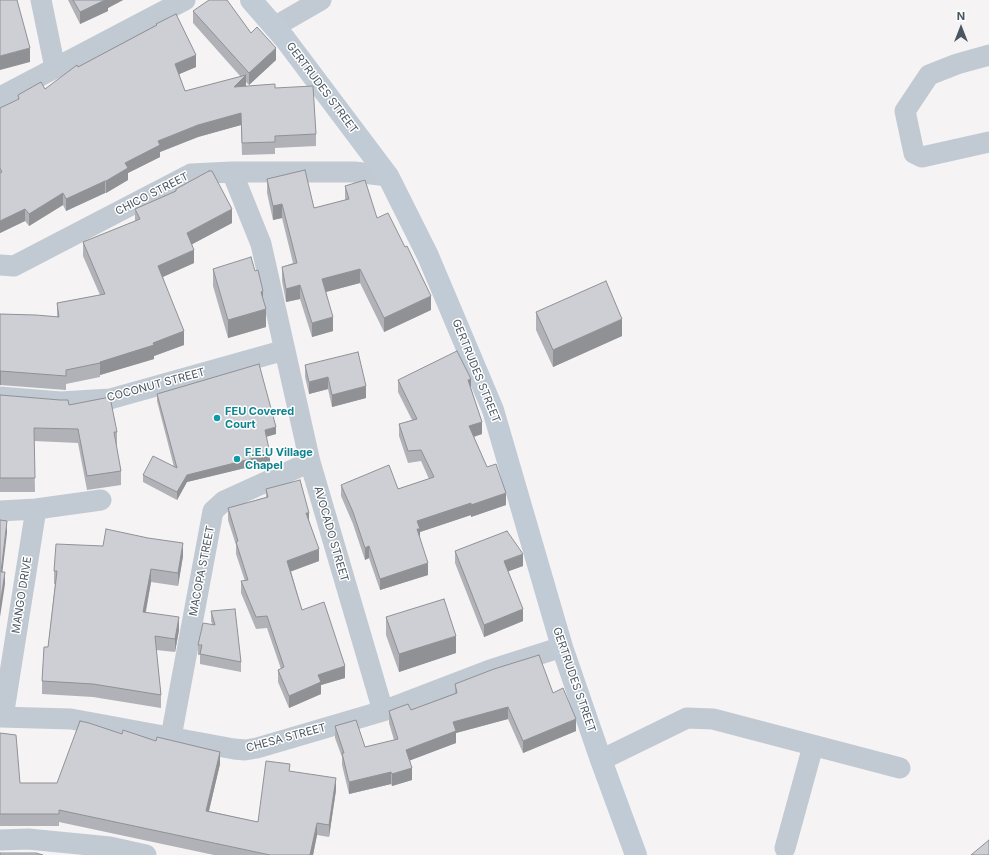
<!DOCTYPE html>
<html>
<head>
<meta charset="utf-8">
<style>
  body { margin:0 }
  #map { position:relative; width:989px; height:855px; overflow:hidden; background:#f5f3f3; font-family:Inter,sans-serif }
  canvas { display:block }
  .north { position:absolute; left:941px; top:8px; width:40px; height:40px; -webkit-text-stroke:3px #fff; paint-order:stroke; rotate:0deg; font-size:11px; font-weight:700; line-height:16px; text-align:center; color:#4a5661 }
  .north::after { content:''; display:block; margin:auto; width:14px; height:18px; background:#4a5661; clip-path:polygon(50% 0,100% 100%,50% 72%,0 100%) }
</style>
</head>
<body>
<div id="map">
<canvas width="989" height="855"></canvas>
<div class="north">N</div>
</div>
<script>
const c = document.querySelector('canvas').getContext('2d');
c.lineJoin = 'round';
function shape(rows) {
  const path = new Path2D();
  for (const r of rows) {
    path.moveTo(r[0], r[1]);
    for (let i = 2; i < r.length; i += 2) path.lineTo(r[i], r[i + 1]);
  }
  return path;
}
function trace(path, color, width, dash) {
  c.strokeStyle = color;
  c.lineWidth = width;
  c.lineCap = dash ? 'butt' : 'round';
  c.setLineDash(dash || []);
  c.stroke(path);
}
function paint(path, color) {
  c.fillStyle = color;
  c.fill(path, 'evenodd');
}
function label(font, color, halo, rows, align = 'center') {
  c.font = font + ' Inter,sans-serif';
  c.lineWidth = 3;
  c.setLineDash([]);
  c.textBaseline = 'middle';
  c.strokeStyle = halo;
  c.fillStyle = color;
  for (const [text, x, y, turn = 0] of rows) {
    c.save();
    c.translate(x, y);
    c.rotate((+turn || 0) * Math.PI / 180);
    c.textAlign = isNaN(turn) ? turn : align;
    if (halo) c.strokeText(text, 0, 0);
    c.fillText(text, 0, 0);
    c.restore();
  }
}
const street = shape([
  [41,0,55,68],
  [274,27,321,0],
  [989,55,957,64,929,75,905,111,914,153,922,157,989,142],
  [0,97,185,0],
  [232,172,261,244,310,462,383,711],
  [0,265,14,266,191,174,232,172,354,172,388,176],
  [0,397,61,402,110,399,285,350],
  [0,511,36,509,101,500],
  [0,717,71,719,234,749,245,750,257,748,383,711,490,670,562,647],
  [3,717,36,509],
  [171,737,213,511,224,501,310,462],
  [601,760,687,718,713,719,900,768],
  [0,840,28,839,110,847,146,855],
  [785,848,813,746]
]);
const secondary = shape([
  [251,0,285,39,388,176,428,256,493,410,562,647,601,760,636,855]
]);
const wall = shape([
  [68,0,123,0,108,8,108,11,80,24],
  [193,11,251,33,276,60,249,85,246,82,246,86,275,88,316,134,316,146,275,148,275,154,242,155,241,125,198,137,160,152,160,157,128,173,128,180,106,193,105,193,66,211,63,205,29,226,25,221,0,233,0,108,18,100,18,95,45,89,78,67,156,25,156,24,196,67,179,74,185,91,241,77,193,23],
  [267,179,314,208,345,200,345,186,377,218,431,310,384,332,360,283,326,292,333,331,312,337,300,299,286,302,282,281,282,267,293,263,282,218,273,220,267,193],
  [176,189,232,223,192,244,194,263,163,277,184,345,154,356,154,359,100,375,100,377,66,384,66,390,0,385,0,314,57,317,57,303,100,295,83,256,83,242,135,221,135,209,176,191],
  [213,269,263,298,266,327,228,338,213,286],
  [536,312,622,336,553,367,536,330],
  [305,365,366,398,332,407,328,389,309,394,305,377],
  [398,380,471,387,482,434,474,437,487,467,506,505,471,517,471,515,420,532,420,537,428,575,380,590,369,558,365,560,353,524,341,496,341,485,398,489,429,479,421,461,408,463,399,436,399,424,412,420,398,392],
  [157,394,276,434,266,437,270,462,187,482,177,500,143,482,143,475,174,467,157,401],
  [0,395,69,405,117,432,117,445,116,446,121,471,121,485,87,490,78,443,34,441,35,492,0,492],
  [266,489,309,521,319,561,291,571,302,610,345,678,321,685,321,694,289,708,278,682,278,670,281,669,267,628,256,629,241,593,241,581,245,581,236,554,236,545,228,520,228,508,266,497],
  [455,551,523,566,508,571,523,621,484,637,455,563],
  [183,556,178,586,151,582,146,612,179,630,175,652,156,650,161,695,161,708,93,697,42,694,42,681,48,647,55,584,54,584,54,571],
  [211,611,241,662,241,672,200,664,200,655,198,655,198,645,212,624,211,621],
  [386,617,456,653,399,672,386,635],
  [455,684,553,693,576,731,523,753,508,719,456,733,456,743,410,760,412,780,392,786,391,784,349,794,342,765,342,757,335,738,335,726,365,747,394,740,389,723,389,711,411,710,455,693],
  [0,733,20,783,57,783,122,734,220,764,209,811,258,822,290,771,336,790,329,837,317,835,313,855,214,855,59,822,59,826,0,826]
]);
const shadedWall = shape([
  [105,0,123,0,108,8,108,11,80,24,80,12],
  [30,48,30,62,0,70,0,56],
  [276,48,276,60,249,85,249,73],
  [196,55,196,67,175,76,175,64],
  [246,75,246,87,234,87],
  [241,113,241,125,198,137,160,152,160,157,128,173,128,180,106,193,106,181,125,163,158,141,198,125],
  [105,181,105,193,66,211,66,199],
  [63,193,63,205,29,226,29,214],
  [282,204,282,218,273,220,273,206],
  [25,209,25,221,0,233,0,221],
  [232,209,232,223,187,247,187,233],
  [194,250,194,263,158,279,158,266],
  [360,269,360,283,322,293,322,279],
  [300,285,300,299,286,302,286,289],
  [263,291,263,309,261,292],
  [431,296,431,310,384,332,384,318],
  [266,309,266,327,228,338,228,320],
  [333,317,333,331,312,337,312,323],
  [622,319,622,336,553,367,553,350],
  [184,331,184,345,154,356,154,359,100,375,100,362],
  [0,371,1,371,1,385,0,385],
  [328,377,328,389,309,394,309,382],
  [471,379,471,391,468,380],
  [366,386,366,398,332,407,332,395],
  [482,422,482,434,469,438,469,426],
  [276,427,276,434,265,437,265,430],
  [270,454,270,462,187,482,177,500,177,492,187,475],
  [506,493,506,505,471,517,471,505],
  [471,503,471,515,420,532,420,540,417,541,417,521],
  [306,513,309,513,309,525],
  [7,521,7,533,1,584,1,572],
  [183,543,183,556,178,586,178,573],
  [369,546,369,558,365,560,365,548],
  [319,549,319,561,287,573,287,561],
  [523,554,523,566,504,573,504,561],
  [428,563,428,575,380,590,380,579],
  [151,569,151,582,143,625,143,612],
  [5,572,5,584,0,617,0,605],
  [523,609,523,621,484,637,484,625],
  [179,617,179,630,175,652,175,639],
  [456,636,456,653,399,672,399,654],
  [345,666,345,678,321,685,321,694,289,708,289,696,318,675],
  [508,707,508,719,456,733,456,743,406,762,406,750,453,722],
  [576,719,576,731,523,753,523,741],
  [220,752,220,764,206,823,206,811],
  [412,768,412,780,392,786,392,774],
  [391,772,391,784,349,794,349,782],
  [336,778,336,790,329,837,329,825],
  [317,823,317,835,313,855,310,855]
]);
const building = shape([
  [0,0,17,0,30,48,0,56,0,0],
  [73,0,105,0,80,12,73,0],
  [209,0,227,0,251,33,257,27,276,48,249,73,193,11,209,0],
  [176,14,196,55,175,64,185,91,246,75,234,87,275,84,275,88,313,86,316,134,275,136,275,142,242,143,241,113,198,125,158,141,160,145,125,163,128,168,106,181,105,181,66,199,63,193,29,214,25,209,0,221,0,173,2,172,0,168,0,108,19,99,18,95,41,82,45,89,77,65,78,67,157,25,156,24,176,14],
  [305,170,314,208,349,199,345,186,365,180,377,218,388,213,405,247,407,246,431,296,384,318,360,269,322,279,333,317,312,323,300,285,286,289,282,267,297,263,282,204,273,206,267,179,305,170],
  [209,171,212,171,232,209,187,233,194,250,158,266,184,331,153,343,154,345,100,362,100,363,66,370,66,376,0,371,0,314,36,315,59,317,57,303,105,294,83,242,140,219,135,209,176,191,176,189,209,171],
  [251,257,255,271,258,270,263,291,261,292,266,309,228,320,213,269,251,257],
  [606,281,622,319,553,350,536,312,606,281],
  [457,351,471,379,468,380,482,422,469,426,487,467,496,464,506,493,471,505,471,503,417,521,420,529,417,529,428,563,380,579,369,546,365,548,353,512,341,485,389,465,398,489,434,477,421,450,408,451,399,424,417,419,398,380,457,351],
  [358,352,366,386,332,395,328,377,309,382,305,365,358,352],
  [259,364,276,427,265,430,270,454,187,475,177,492,143,475,153,456,177,468,157,394,259,364],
  [0,395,60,400,68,400,69,405,110,397,117,432,114,432,121,471,87,476,78,429,34,428,35,478,0,478,0,395],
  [300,480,309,513,306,513,319,549,287,561,302,610,324,602,345,666,318,675,321,682,289,696,278,670,284,667,267,616,256,617,241,581,248,580,236,542,238,541,228,508,268,497,266,489,300,480],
  [0,520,7,521,1,572,5,572,0,605,0,520],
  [106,529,148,538,183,543,178,573,151,569,143,612,179,617,175,639,155,636,161,695,93,684,42,681,44,647,48,647,57,571,54,571,56,544,103,546,106,529],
  [507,531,523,554,504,561,523,609,484,625,455,551,507,531],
  [444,599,456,636,399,654,386,617,444,599],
  [235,609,241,662,200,654,202,645,198,645,203,623,215,625,211,611,235,609],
  [539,655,553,693,563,688,576,719,523,741,508,707,453,722,456,731,406,750,412,768,392,774,391,772,349,782,342,753,344,753,335,726,356,720,365,747,398,739,389,711,408,704,411,710,457,693,455,684,494,669,539,655],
  [80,721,89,723,122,734,123,730,156,741,157,737,220,752,206,811,258,822,266,761,290,764,289,771,336,778,329,825,317,823,310,855,270,855,59,810,59,814,0,814,0,733,16,735,20,783,57,783,80,721],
  [989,840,989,855,971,855,989,840],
  [0,853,36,853,43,855,0,855,0,853]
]);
const markers = [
  [217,418,4,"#0f9aa8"],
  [237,459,4,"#0f9aa8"]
];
const streetNames = [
  ["GERTRUDES STREET",322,88,53],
  ["CHICO STREET",152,194,-27],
  ["GERTRUDES STREET",476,371,68],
  ["COCONUT STREET",156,385,-15],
  ["AVOCADO STREET",331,534,74],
  ["MACOPA STREET",202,571,-79],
  ["MANGO DRIVE",22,595,-81],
  ["GERTRUDES STREET",574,680,71],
  ["CHESA STREET",286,738,-15]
];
const cultureNames = [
  ["FEU Covered",225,412],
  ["Court",225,425],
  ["F.E.U Village",245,453],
  ["Chapel",245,466]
];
trace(street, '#c1cad2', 21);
trace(secondary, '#c1cbd6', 22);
paint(wall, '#b0b2b7');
paint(shadedWall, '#909195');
paint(building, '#cdcfd5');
trace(building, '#909195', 1);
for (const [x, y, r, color] of markers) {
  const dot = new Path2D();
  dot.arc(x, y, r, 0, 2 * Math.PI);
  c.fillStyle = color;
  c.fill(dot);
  trace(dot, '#fff', 1.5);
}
label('11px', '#4a5661', '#fff', streetNames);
label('bold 11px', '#0d838f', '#fff', cultureNames, 'left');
</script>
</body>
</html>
